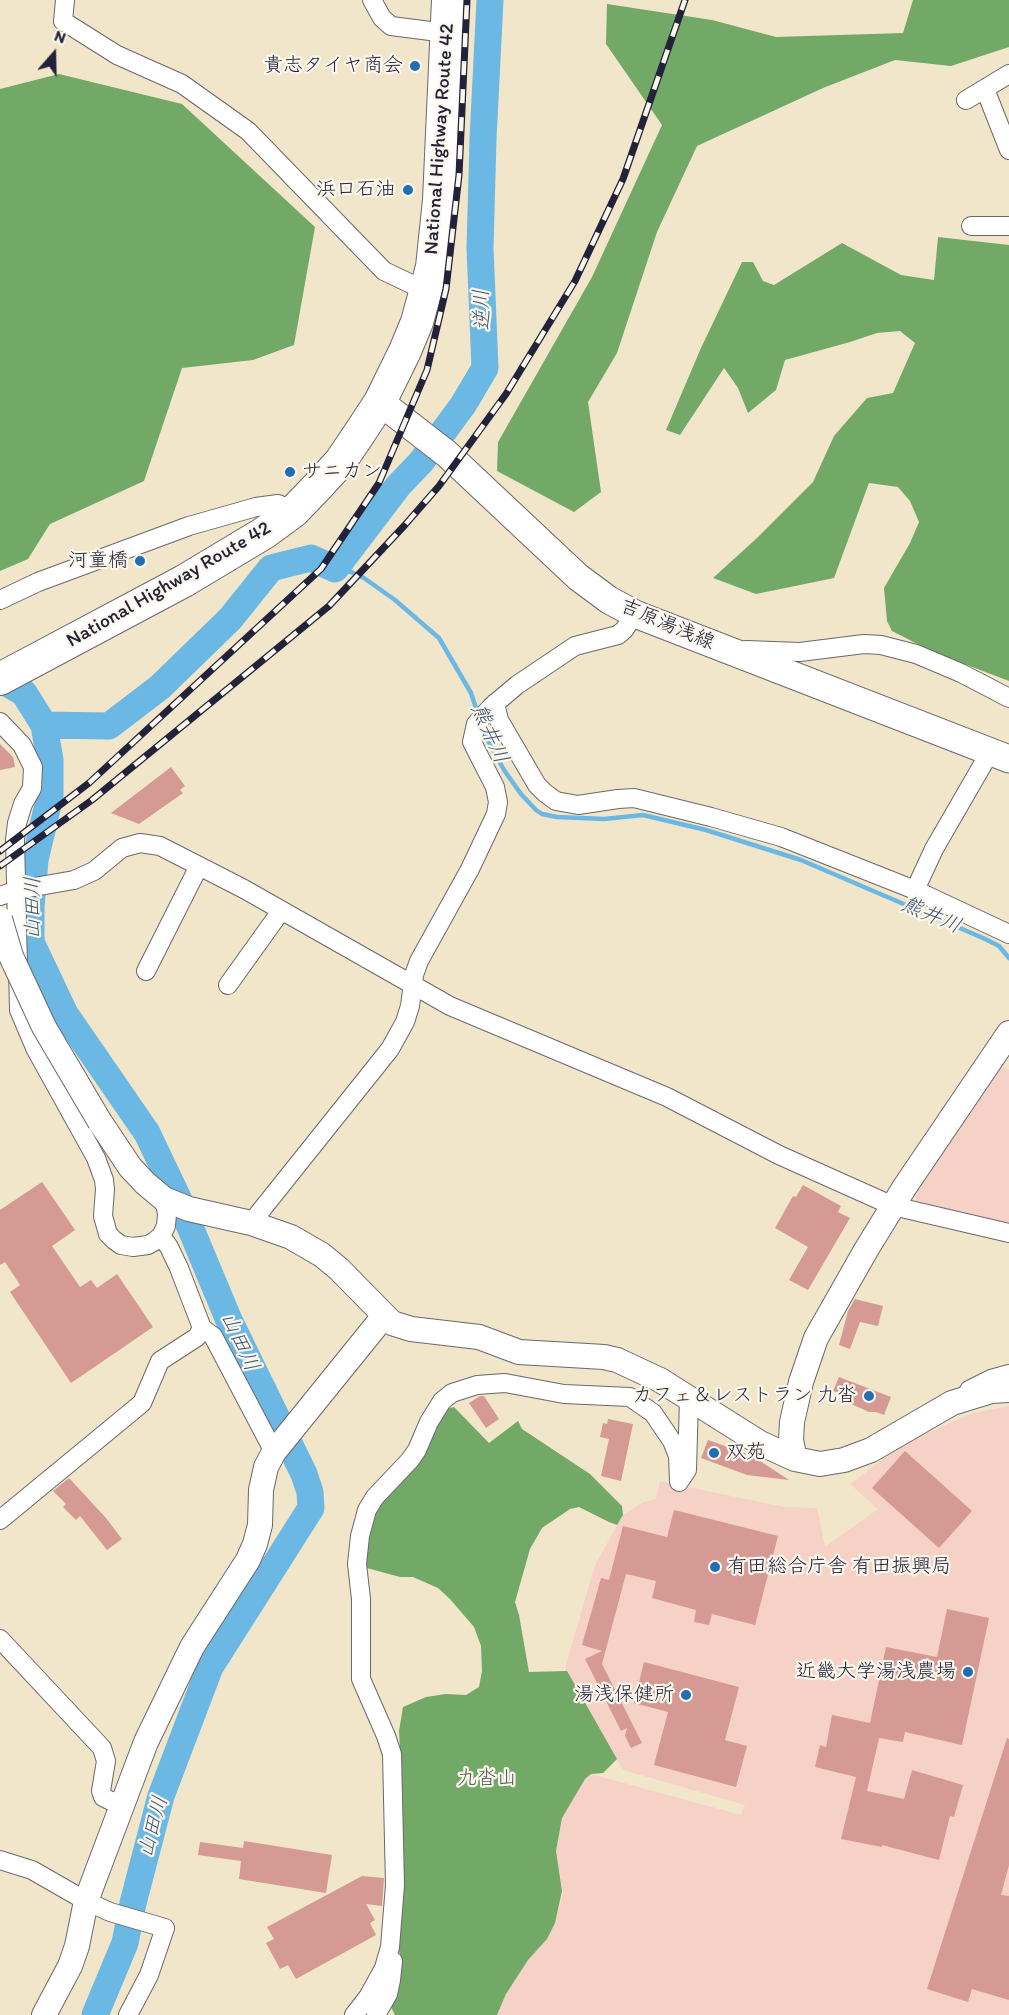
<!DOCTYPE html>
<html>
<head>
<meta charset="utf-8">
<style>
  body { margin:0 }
  #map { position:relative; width:1009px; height:2015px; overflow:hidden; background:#f1e6ca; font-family:Itim,sans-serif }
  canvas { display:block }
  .north { position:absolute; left:24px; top:24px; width:60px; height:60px; -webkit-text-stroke:4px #fbf7ec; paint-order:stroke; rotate:20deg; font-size:16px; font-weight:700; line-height:24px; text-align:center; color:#22223b }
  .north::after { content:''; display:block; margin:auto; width:21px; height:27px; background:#22223b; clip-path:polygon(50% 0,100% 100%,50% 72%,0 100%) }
</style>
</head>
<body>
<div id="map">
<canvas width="1009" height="2015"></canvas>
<div class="north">N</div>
</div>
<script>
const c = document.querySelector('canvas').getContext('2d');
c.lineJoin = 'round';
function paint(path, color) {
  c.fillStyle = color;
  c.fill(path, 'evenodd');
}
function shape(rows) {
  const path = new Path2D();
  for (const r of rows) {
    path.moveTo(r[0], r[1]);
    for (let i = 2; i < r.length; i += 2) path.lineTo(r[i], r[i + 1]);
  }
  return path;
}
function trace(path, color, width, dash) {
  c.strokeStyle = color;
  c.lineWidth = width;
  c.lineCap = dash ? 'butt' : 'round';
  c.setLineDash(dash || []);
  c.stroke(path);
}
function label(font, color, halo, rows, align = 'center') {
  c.font = font + ' Itim,"Klee One",sans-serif';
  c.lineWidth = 4.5;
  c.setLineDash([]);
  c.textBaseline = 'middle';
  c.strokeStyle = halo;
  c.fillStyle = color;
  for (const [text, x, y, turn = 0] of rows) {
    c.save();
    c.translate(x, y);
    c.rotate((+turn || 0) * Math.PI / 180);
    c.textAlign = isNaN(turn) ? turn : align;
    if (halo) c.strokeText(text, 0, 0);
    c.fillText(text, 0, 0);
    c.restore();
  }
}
const built = shape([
  [999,1063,1009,1070,1009,1225,917,1201,913,1193],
  [1009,1406,1009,2015,497,2015,506,1994,528,1960,547,1939,555,1923,563,1894,556,1850,562,1818,581,1782,585,1779,591,1774,741,1815,745,1805,623,1770,565,1668,595,1565,623,1515,644,1502,656,1499,660,1481,784,1507,817,1508,825,1547,878,1509,850,1484,905,1443,973,1413]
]);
const forest = shape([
  [913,0,1009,0,1009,47,951,66,895,60,823,88,697,146,657,232,617,353,588,402,601,492,574,512,497,471,498,442,592,277,662,125,606,44,607,4,712,20,776,37,903,33],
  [59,74,182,104,315,227,294,345,253,360,182,368,144,481,50,524,28,559,0,571,0,89],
  [938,237,1009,245,1009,681,933,652,892,631,887,621,884,588,910,543,919,522,910,501,898,487,869,483,834,578,756,594,713,578,757,538,813,482,834,436,867,398,893,393,915,343,900,331,877,333,850,342,785,360,776,390,748,413,738,388,724,368,680,435,666,430,701,348,742,262,753,262,763,281,774,285,842,243,901,275,934,280],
  [454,1407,489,1443,518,1421,522,1429,590,1474,622,1506,623,1515,617,1525,609,1522,579,1507,570,1509,542,1528,530,1549,515,1602,519,1615,529,1672,567,1671,617,1759,603,1773,591,1774,585,1779,562,1818,556,1851,562,1891,555,1923,547,1939,528,1960,506,1994,497,2015,395,2015,390,2005,400,1957,398,1943,403,1800,399,1731,403,1707,426,1697,446,1694,466,1695,479,1687,482,1671,481,1646,474,1627,450,1599,438,1588,413,1577,400,1577,363,1567,372,1516,434,1433,442,1410]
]);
const stream = shape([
  [335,569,351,572,364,578,395,600,439,638,471,693,478,714],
  [482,725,487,739,504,770,521,794,536,810,542,814,557,817,604,819,643,815,706,830,801,860,983,938,999,946,1009,958]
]);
const river = shape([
  [0,679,24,693,44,725,50,760,50,796,35,860,31,907,31,942,65,1014,147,1133,178,1198,228,1318,304,1474,310,1492,311,1508,210,1667,161,1796,133,1903,125,1943,95,2015],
  [44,725,109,726,160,687,230,619,271,568,311,558,335,569,398,486,421,462,463,405,485,368,480,248,483,139,490,0]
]);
const building = shape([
  [0,744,13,757,15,767,0,770],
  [171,767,185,786,180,790,183,793,139,824,111,813],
  [42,1182,75,1230,52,1246,80,1287,91,1280,97,1288,117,1274,153,1327,71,1383,10,1292,20,1285,5,1262,0,1265,0,1210],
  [803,1185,841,1206,838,1212,850,1218,808,1290,789,1280,808,1247,775,1228,793,1196,796,1197],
  [855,1299,883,1306,878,1326,860,1322,850,1349,839,1345,848,1311],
  [839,1377,891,1397,884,1415,876,1412,869,1412,847,1402,850,1395,833,1391],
  [480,1396,484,1396,499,1419,486,1428,469,1403],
  [608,1419,633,1424,621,1481,601,1476,609,1439,600,1437,603,1423,607,1424],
  [708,1440,751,1455,789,1480,747,1475,701,1458],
  [905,1451,972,1511,939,1548,872,1488],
  [69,1478,106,1518,122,1539,107,1550,80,1516,76,1520,63,1507,66,1504,53,1491],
  [674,1510,778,1536,755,1625,712,1614,709,1625,694,1622,696,1610,652,1598,656,1581,626,1574,602,1664,642,1743,631,1748,625,1736,627,1728,621,1731,585,1659,602,1651,582,1645,601,1578,609,1580,623,1526,667,1537],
  [947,1609,989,1618,962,1745,905,1732,903,1742,879,1738,867,1791,904,1799,912,1770,963,1785,954,1817,950,1816,939,1860,882,1845,882,1847,841,1839,856,1777,815,1767,820,1745,826,1747,832,1715,870,1723,886,1647,937,1657],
  [644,1662,739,1687,725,1740,747,1746,736,1787,654,1765,668,1712,634,1703],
  [1007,1738,1009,1739,1009,1865,1001,1895,1009,1896,1009,2000,972,1989,968,2002,927,1989],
  [244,1841,332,1855,326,1893,239,1879,241,1861,198,1855,200,1842,243,1848],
  [362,1876,384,1878,382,1906,366,1904,375,1920,370,1923,376,1935,296,1979,288,1965,280,1969,266,1943,274,1939,267,1927]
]);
const minor = shape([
  [65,0,63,21,117,55,182,84,248,131,384,271,426,291],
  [372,0,382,18,391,26,446,33],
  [985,89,1009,150],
  [966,100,1009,74],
  [971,226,1009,226],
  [0,600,38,582,189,526,256,507,278,504,294,511],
  [746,650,800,652,864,644,881,645,916,654,935,662,961,673,1009,698],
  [495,703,499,720,537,785,545,793,556,801,578,805,618,799,634,798,711,817,781,837,915,890,1009,934],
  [0,722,22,745,33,767,32,788,23,804,17,823,15,840,19,1010,36,1050,96,1158,104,1180,105,1189,103,1216,108,1234,114,1240,121,1245,133,1247,148,1245,155,1241,161,1236,166,1226,167,1214,164,1199],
  [915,890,934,849,990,752],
  [0,896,17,890,74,880,94,871,122,848,140,843,160,846,244,889,450,1006,667,1097,779,1155,893,1206,1009,1233],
  [146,971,199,866],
  [228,985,281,911],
  [251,1223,390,1049,405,1022,410,1006,414,975,419,961,470,869,496,814,498,802,495,787,472,742,476,724,491,707,517,685,575,646,618,635,624,630,635,614],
  [202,1328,213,1336,274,1452],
  [969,1390,991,1379,1009,1374],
  [0,1520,142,1403,160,1361,197,1337,202,1328,179,1268,169,1247,161,1236],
  [0,1639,102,1748,106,1761,101,1791,103,1797,121,1806],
  [0,1860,32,1870,86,1901,110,1912,165,1928,149,1975,128,2015],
  [354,2015,368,1997,384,1968,390,1947,395,1885,392,1754,386,1736,361,1679,361,1599,357,1564,360,1536,367,1510,375,1497,410,1460,417,1450,429,1422,442,1401,452,1393,477,1385,505,1383,564,1394,630,1397,653,1413,672,1441,678,1456,679,1482,687,1470,689,1399],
  [376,2015,388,1994,391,1980,393,1961]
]);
const tertiary = shape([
  [100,1122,130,1167,145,1183,164,1199,189,1209,251,1223,291,1237,322,1255,339,1269,392,1323,411,1329,479,1337,519,1352,604,1357,617,1360,660,1380,760,1443,795,1459,820,1464,844,1460,871,1450,952,1403,991,1391,1009,1390],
  [795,1459,791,1440,792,1422,801,1382,816,1338,866,1250,904,1188,1009,1033],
  [44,2015,70,1966,77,1946,86,1901,146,1742,192,1647,248,1560,255,1544,260,1525,261,1490,266,1467,274,1452,384,1316]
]);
const secondary = shape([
  [380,402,447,454,578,577,609,600,635,614,1009,759]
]);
const trunk = shape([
  [0,679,184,581,264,533,294,511,318,486,340,462,359,434,380,402,405,351,417,322,432,267,439,200,448,0]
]);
const rail = shape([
  [0,851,89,783,321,569,379,483,427,370,446,289,459,175,467,0],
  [0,866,92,800,329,606,404,526,439,486,506,394,575,281,623,179,685,0]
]);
const tertiaryBridge = shape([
  [0,919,11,956,44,1027,100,1122]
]);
const markers = [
  [415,66,6,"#1f6fb2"],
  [408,190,6,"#1f6fb2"],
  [290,472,6,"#1f6fb2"],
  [140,561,6,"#1f6fb2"],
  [869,1396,6,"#1f6fb2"],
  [714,1453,6,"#1f6fb2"],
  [715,1567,6,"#1f6fb2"],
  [968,1672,6,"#1f6fb2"],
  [686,1695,6,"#1f6fb2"]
];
const poiNames = [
  ["貴志タイヤ商会",403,66],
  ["浜口石油",396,190],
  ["サニカン",302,472,"left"],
  ["河童橋",128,561],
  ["カフェ＆レストラン 九沓",857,1396],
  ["双苑",726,1453,"left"],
  ["有田総合庁舎 有田振興局",727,1567,"left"],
  ["近畿大学湯浅農場",956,1672],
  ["湯浅保健所",674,1695]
];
const streetNames = [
  ["National Highway Route 42",440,139,-86],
  ["National Highway Route 42",169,585,-30],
  ["吉原湯浅線",667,625,23]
];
const parkNames = [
  ["九沓山",487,1779]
];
const waterNames = [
  ["逆川",483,310,-92],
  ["熊井川",489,734,66],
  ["山田川",34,908,-90],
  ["熊井川",931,916,23],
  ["山田川",239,1342,65],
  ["山田川",154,1827,-75]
];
paint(built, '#f6d1c6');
paint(forest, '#72a967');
trace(stream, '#6bb8e5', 4.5);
trace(river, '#6bb8e5', 27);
paint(building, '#d59a94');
trace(minor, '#6a676d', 20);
trace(tertiary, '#6a676d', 26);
trace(secondary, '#6a676d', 29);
trace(trunk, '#6a676d', 34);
trace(minor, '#fff', 18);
trace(tertiary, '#fff', 24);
trace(secondary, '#fff', 27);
trace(trunk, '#fff', 32);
trace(rail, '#22223b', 7);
trace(rail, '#fbf7ec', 4.5, [14]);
trace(tertiaryBridge, '#6a676d', 26, []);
trace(tertiaryBridge, '#fff', 24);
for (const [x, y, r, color] of markers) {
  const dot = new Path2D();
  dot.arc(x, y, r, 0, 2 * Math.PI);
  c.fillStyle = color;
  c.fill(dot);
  trace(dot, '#fbf7ec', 2);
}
label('20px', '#22223b', '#fbf7ec', poiNames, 'right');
label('20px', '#22223b', '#fbf7ec', streetNames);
label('20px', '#475a50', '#fbf7ec', parkNames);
label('italic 21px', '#3c5676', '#fbf7ec', waterNames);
</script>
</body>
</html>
